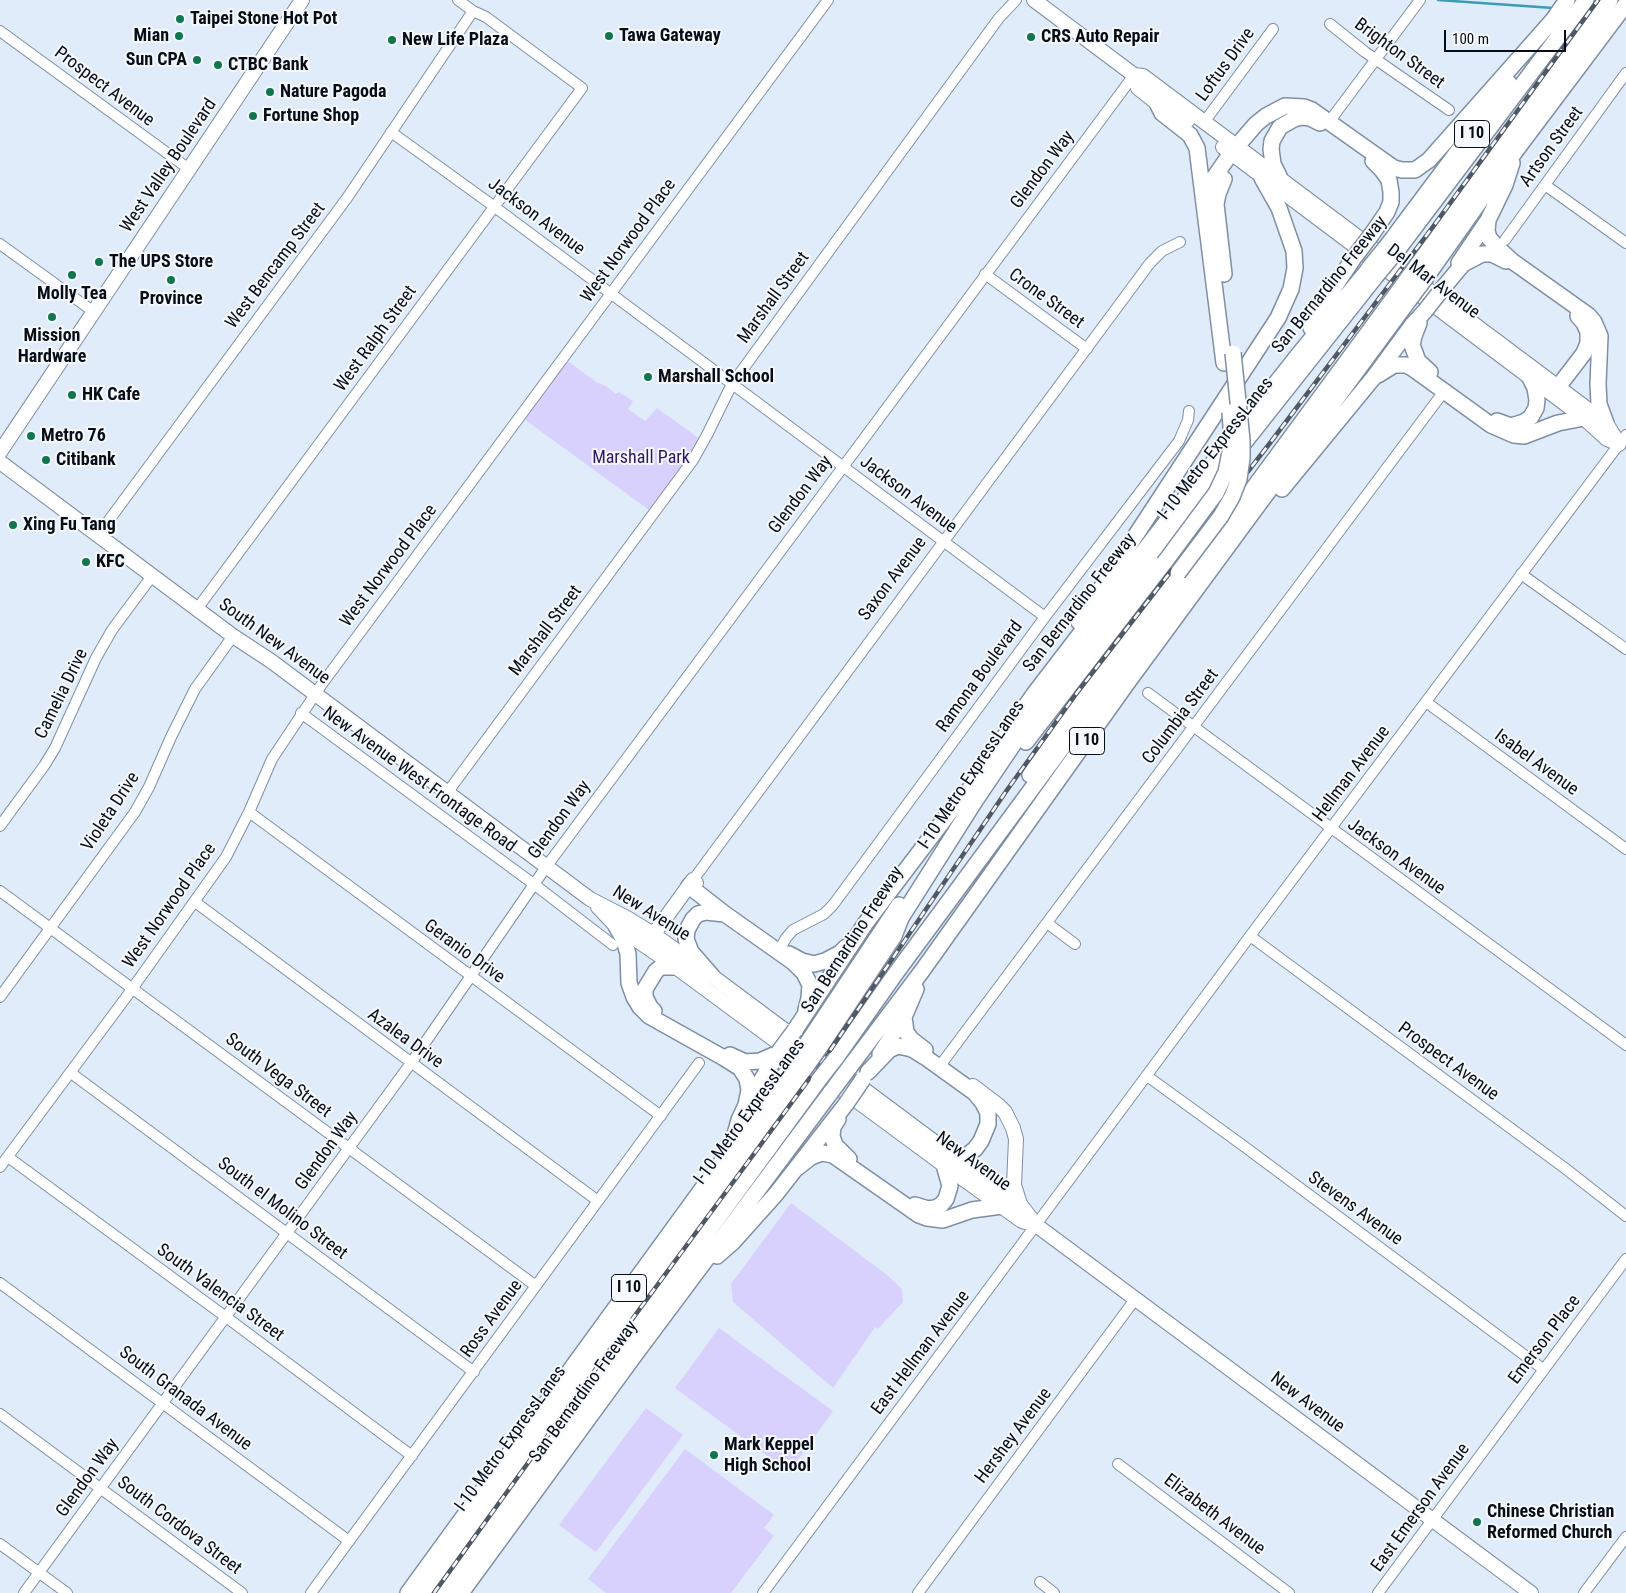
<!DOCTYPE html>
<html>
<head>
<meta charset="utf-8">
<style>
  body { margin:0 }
  #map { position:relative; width:1626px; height:1593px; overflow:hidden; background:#e1ecfb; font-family:"Roboto Condensed",sans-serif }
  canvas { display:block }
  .scale { position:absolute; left:1444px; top:30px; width:122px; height:22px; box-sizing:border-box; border:2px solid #070d15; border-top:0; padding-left:6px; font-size:15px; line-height:18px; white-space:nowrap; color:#070d15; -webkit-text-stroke:4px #f5f9fd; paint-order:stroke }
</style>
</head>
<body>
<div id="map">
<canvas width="1626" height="1593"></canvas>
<div class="scale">100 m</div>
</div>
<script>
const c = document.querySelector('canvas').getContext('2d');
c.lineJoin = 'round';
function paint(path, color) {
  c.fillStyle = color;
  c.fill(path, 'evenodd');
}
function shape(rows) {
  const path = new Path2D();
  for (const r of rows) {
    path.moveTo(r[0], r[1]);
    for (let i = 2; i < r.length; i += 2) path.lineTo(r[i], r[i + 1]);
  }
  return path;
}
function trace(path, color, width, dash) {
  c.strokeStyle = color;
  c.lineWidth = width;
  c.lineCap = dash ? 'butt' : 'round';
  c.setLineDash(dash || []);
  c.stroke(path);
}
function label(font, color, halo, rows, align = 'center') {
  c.font = font + ' "Roboto Condensed",sans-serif';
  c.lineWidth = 4;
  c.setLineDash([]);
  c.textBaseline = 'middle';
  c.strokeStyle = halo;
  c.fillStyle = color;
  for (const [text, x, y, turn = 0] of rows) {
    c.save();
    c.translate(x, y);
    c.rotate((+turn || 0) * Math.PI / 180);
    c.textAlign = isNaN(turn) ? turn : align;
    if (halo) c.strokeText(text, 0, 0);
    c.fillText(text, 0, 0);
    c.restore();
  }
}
const green = shape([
  [568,361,596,382,606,386,616,394,619,392,633,401,628,409,645,421,657,408,700,439,692,455,649,510,524,419],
  [791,1203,887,1275,902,1289,903,1302,878,1329,875,1327,833,1388,733,1302,731,1284],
  [719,1328,833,1411,789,1472,675,1388],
  [646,1408,683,1435,596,1552,559,1525],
  [685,1449,774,1515,764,1528,774,1536,731,1593,606,1593,588,1579]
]);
const stream = shape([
  [1438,0,1553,8]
]);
const minor = shape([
  [1330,24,1365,52,1449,110],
  [0,31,189,169],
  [1205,121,1273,29],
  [1329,122,1420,0],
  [391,132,488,202,1045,617],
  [1545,185,1626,243],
  [1505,240,1626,73],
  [0,244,94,312],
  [985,274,1087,349],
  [98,535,347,198,473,11],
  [1521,574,1626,649],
  [197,609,582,88,486,17,473,11,458,0],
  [1148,693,1626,1045],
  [1426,702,1626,849],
  [301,713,535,885,613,945],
  [447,793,693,460,707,435,732,384,999,18,1016,0],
  [249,812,661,1116],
  [0,826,44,766,55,748,96,658,112,630,152,576],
  [693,880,1150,263,1162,251,1180,242],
  [0,891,536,1286],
  [195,902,598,1201],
  [1047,923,1075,944],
  [1250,936,1566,1169,1626,1216],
  [781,947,786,938,793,930,824,914,833,905,1045,617,1179,441,1188,420,1189,411],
  [0,997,135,812,149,787,171,737,195,689,233,636],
  [942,1063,1445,390],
  [71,1073,474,1372],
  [1147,1076,1245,1147,1543,1369],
  [8,1157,234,1323,412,1456],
  [0,1167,127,996,226,857,249,812,272,759,322,684,828,0],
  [0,1283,349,1541],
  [0,1414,242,1593],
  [1118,1464,1289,1593],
  [0,1544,67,1593],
  [1040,1582,1054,1593],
  [24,1593,411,1063,546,867,1134,75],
  [311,1593,699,1063],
  [763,1593,1250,936,1626,435],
  [918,1593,1136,1298],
  [1378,1593,1626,1259],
  [1584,1593,1626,1537]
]);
const major = shape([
  [1034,0,1134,75,1143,76,1606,423,1619,444],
  [1134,75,1138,88,1157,103,1175,111,1188,120],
  [1223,147,1584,418,1607,439,1617,443],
  [0,452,302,0],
  [0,462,233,636,271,661,590,899,627,918,653,934,712,976,960,1161,1020,1204,1036,1225,1531,1593],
  [598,907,616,926,676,967,944,1165,1022,1221,1036,1225],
  [648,942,693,880,696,883],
  [973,1086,998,1105,1005,1112,1013,1128,1016,1139,1014,1185,1020,1204]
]);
const highway = shape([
  [1548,27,1567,0],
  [1157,103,1162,113,1190,135,1197,148,1224,363],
  [1279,176,1273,164,1271,149,1272,141,1280,127,1294,119,1302,117,1310,118,1320,123],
  [1205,209,1207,196,1213,179,1231,153,1256,124,1266,116,1285,106,1304,107,1312,110,1394,168,1402,170,1415,170,1429,160,1553,20],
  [1488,220,1487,231,1489,238,1498,248,1512,261,1588,315,1594,322,1600,336,1598,384,1599,404,1606,423],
  [1372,234,1387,212,1391,202,1391,192,1389,180,1382,170,1373,161],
  [1387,246,1509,83],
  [1396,252,1586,0],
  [1459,263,1488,220,1505,185,1512,163],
  [1416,267,1610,0],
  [1224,274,1216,204,1218,194,1224,179],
  [1427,276,1517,149,1626,4],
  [1443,288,1463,264,1482,254,1492,254,1506,261],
  [1419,323,1414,336,1412,345,1418,361,1430,372],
  [1311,328,1325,301,1353,259],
  [1378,375,1394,365,1406,365,1412,368,1491,425,1514,435,1524,436,1558,423,1584,418],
  [1558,387,1584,353,1588,343,1588,332,1584,323,1578,316],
  [1497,421,1511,426,1524,422,1531,417,1536,408,1537,400,1535,388,1530,378],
  [1282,489,1374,377,1413,324,1425,311],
  [1079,622,1278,318,1291,289,1295,268,1294,251,1279,208,1262,178],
  [1026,742,1164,563],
  [1030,775,1089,692,1178,573],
  [959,807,978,775,1034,694,1163,526,1299,354,1368,270],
  [689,886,725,914,793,962,804,973,810,985,809,998,806,1010],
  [616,926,624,940,628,954,629,983,634,997,640,1007,649,1016,724,1058,740,1068,747,1079,749,1090,746,1105],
  [789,954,802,961,814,964,825,961,840,953,846,947],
  [712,976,691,952,686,939,687,930,693,919,698,914,706,912,725,914],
  [654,1011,650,1007,645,997,645,989,656,971,661,967,676,967],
  [904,1017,906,1032,911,1039,925,1050],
  [795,1030,865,924,962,796],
  [810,1039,899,905],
  [820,1047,894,936,901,918,975,801,1023,730,1123,596,1376,276],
  [880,1054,904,1017,916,989],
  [730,1055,745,1062,760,1061,778,1053],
  [836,1058,896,973,1398,292],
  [849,1068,922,971,1128,682,1409,300],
  [868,1072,889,1050,898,1046,912,1049,925,1057,975,1093,983,1103,988,1113,988,1124,981,1141,975,1149,960,1161],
  [838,1119,833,1127,832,1136,835,1145,849,1159],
  [734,1138,739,1120,746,1105,777,1055],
  [797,1168,811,1157,822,1153,833,1155,919,1215,927,1218,943,1220,972,1210,1002,1206],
  [915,1205,928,1209,935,1208,941,1205,946,1199,950,1186,944,1165],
  [717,1256,733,1242,776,1194,846,1104],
  [408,1593,793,1064],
  [422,1593,803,1071],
  [444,1593,818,1081],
  [461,1593,634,1356,831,1092]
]);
const rail = shape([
  [434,1593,608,1352,829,1052,1007,790,1076,694,1270,443,1432,228,1598,0]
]);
const highwayBridge = shape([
  [1353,259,1372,234],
  [1369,268,1387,246],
  [1376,276,1396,252],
  [1398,292,1416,267],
  [1409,300,1427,276],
  [1425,311,1443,288],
  [1164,563,1216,493,1226,472,1230,452,1231,426,1230,412],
  [1178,573,1221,516,1232,497,1239,479,1242,458,1242,440,1233,353],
  [778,1053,795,1030],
  [793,1064,810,1039],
  [803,1071,820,1047],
  [818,1081,836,1058],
  [831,1092,849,1068],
  [846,1104,863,1079]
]);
const markers = [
  [180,19,5,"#10764e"],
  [179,36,5,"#10764e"],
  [609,36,5,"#10764e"],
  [1031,37,5,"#10764e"],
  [392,40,5,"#10764e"],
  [197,60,5,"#10764e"],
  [218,65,5,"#10764e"],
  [270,92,5,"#10764e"],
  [253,116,5,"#10764e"],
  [99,262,5,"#10764e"],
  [72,275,5,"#10764e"],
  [171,280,5,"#10764e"],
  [52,317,5,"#10764e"],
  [648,377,5,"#10764e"],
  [72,395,5,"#10764e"],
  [31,436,5,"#10764e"],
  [46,460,5,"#10764e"],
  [13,525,5,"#10764e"],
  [86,562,5,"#10764e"],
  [714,1455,5,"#10764e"],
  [1477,1522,5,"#10764e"]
];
const shields = [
  [1472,134,35],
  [1087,741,35],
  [629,1288,35]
];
const shieldNames = [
  ["I 10",1472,134],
  ["I 10",1087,741],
  ["I 10",629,1288]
];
const poiNames = [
  ["Taipei Stone Hot Pot",190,19],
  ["Mian",169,36,"right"],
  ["Tawa Gateway",619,36],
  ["CRS Auto Repair",1041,37],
  ["New Life Plaza",402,40],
  ["Sun CPA",187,60,"right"],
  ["CTBC Bank",228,65],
  ["Nature Pagoda",280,92],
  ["Fortune Shop",263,116],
  ["The UPS Store",109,262],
  ["Molly Tea",72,294,"center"],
  ["Province",171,299,"center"],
  ["Mission",52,336,"center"],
  ["Hardware",52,357,"center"],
  ["Marshall School",658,377],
  ["HK Cafe",82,395],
  ["Metro 76",41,436],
  ["Citibank",56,460],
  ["Xing Fu Tang",23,525],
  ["KFC",96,562],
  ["Mark Keppel",724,1445],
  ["High School",724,1466],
  ["Chinese Christian",1487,1512],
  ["Reformed Church",1487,1533]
];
const streetNames = [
  ["Brighton Street",1399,54,36],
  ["Loftus Drive",1226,65,-54],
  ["Prospect Avenue",104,87,37],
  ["Artson Street",1552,147,-54],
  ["West Valley Boulevard",169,166,-56],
  ["Glendon Way",1043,170,-53],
  ["Jackson Avenue",536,217,37],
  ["West Norwood Place",629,241,-54],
  ["West Bencamp Street",276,266,-53],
  ["Del Mar Avenue",1433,282,37],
  ["San Bernardino Freeway",1330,285,-51],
  ["Marshall Street",774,298,-54],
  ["Crone Street",1046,299,36],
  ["West Ralph Street",376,339,-54],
  ["I-10 Metro ExpressLanes",1216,449,-52],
  ["Glendon Way",801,495,-53],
  ["Jackson Avenue",908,495,37],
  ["West Norwood Place",389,566,-53],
  ["Saxon Avenue",893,579,-53],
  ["San Bernardino Freeway",1080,603,-52],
  ["Marshall Street",546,631,-53],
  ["South New Avenue",274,642,36],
  ["Ramona Boulevard",980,677,-54],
  ["Camelia Drive",62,694,-64],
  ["Columbia Street",1181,717,-53],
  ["Isabel Avenue",1536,763,36],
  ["Hellman Avenue",1352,774,-53],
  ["I-10 Metro ExpressLanes",972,775,-56],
  ["New Avenue West Frontage Road",419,780,36],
  ["Violeta Drive",111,812,-57],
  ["Glendon Way",560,820,-54],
  ["Jackson Avenue",1396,857,36],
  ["West Norwood Place",170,906,-55],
  ["New Avenue",651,914,32],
  ["San Bernardino Freeway",853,940,-57],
  ["Geranio Drive",464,952,36],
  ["Azalea Drive",405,1039,36],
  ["Prospect Avenue",1448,1062,36],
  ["South Vega Street",278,1076,37],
  ["I-10 Metro ExpressLanes",750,1112,-54],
  ["Glendon Way",327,1151,-54],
  ["New Avenue",973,1162,36],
  ["South el Molino Street",282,1209,37],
  ["Stevens Avenue",1355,1209,36],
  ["South Valencia Street",220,1293,36],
  ["Ross Avenue",492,1319,-54],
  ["Emerson Place",1545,1340,-53],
  ["East Hellman Avenue",921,1353,-53],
  ["San Bernardino Freeway",584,1392,-54],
  ["South Granada Avenue",185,1399,37],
  ["New Avenue",1307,1403,37],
  ["Hershey Avenue",1014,1436,-53],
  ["I-10 Metro ExpressLanes",511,1439,-54],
  ["Glendon Way",88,1478,-54],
  ["East Emerson Avenue",1421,1508,-54],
  ["Elizabeth Avenue",1214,1515,37],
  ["South Cordova Street",179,1526,37]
];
const parkNames = [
  ["Marshall Park",641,458]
];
paint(green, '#d8d1fd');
trace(stream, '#3a9db4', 2.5);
trace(minor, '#7e8fa5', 12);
trace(major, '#7e8fa5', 16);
trace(highway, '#7e8fa5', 18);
trace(minor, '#fff', 10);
trace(major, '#fff', 14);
trace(highway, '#fff', 15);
trace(rail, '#505863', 4.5);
trace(rail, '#f5f9fd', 2.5, [8]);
trace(highwayBridge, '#7e8fa5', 18, []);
trace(highwayBridge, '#fff', 15);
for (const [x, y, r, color] of markers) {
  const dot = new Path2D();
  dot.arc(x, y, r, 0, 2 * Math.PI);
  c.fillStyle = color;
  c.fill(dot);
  trace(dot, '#f5f9fd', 2);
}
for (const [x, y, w] of shields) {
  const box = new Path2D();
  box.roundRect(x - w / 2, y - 13.5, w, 27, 4);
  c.fillStyle = '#f5f9fd';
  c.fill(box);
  trace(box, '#070d15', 1);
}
label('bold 16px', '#070d15', null, shieldNames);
label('bold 18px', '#070d15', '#f5f9fd', poiNames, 'left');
label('18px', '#070d15', '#f5f9fd', streetNames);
label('18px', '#311663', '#f5f9fd', parkNames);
</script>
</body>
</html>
